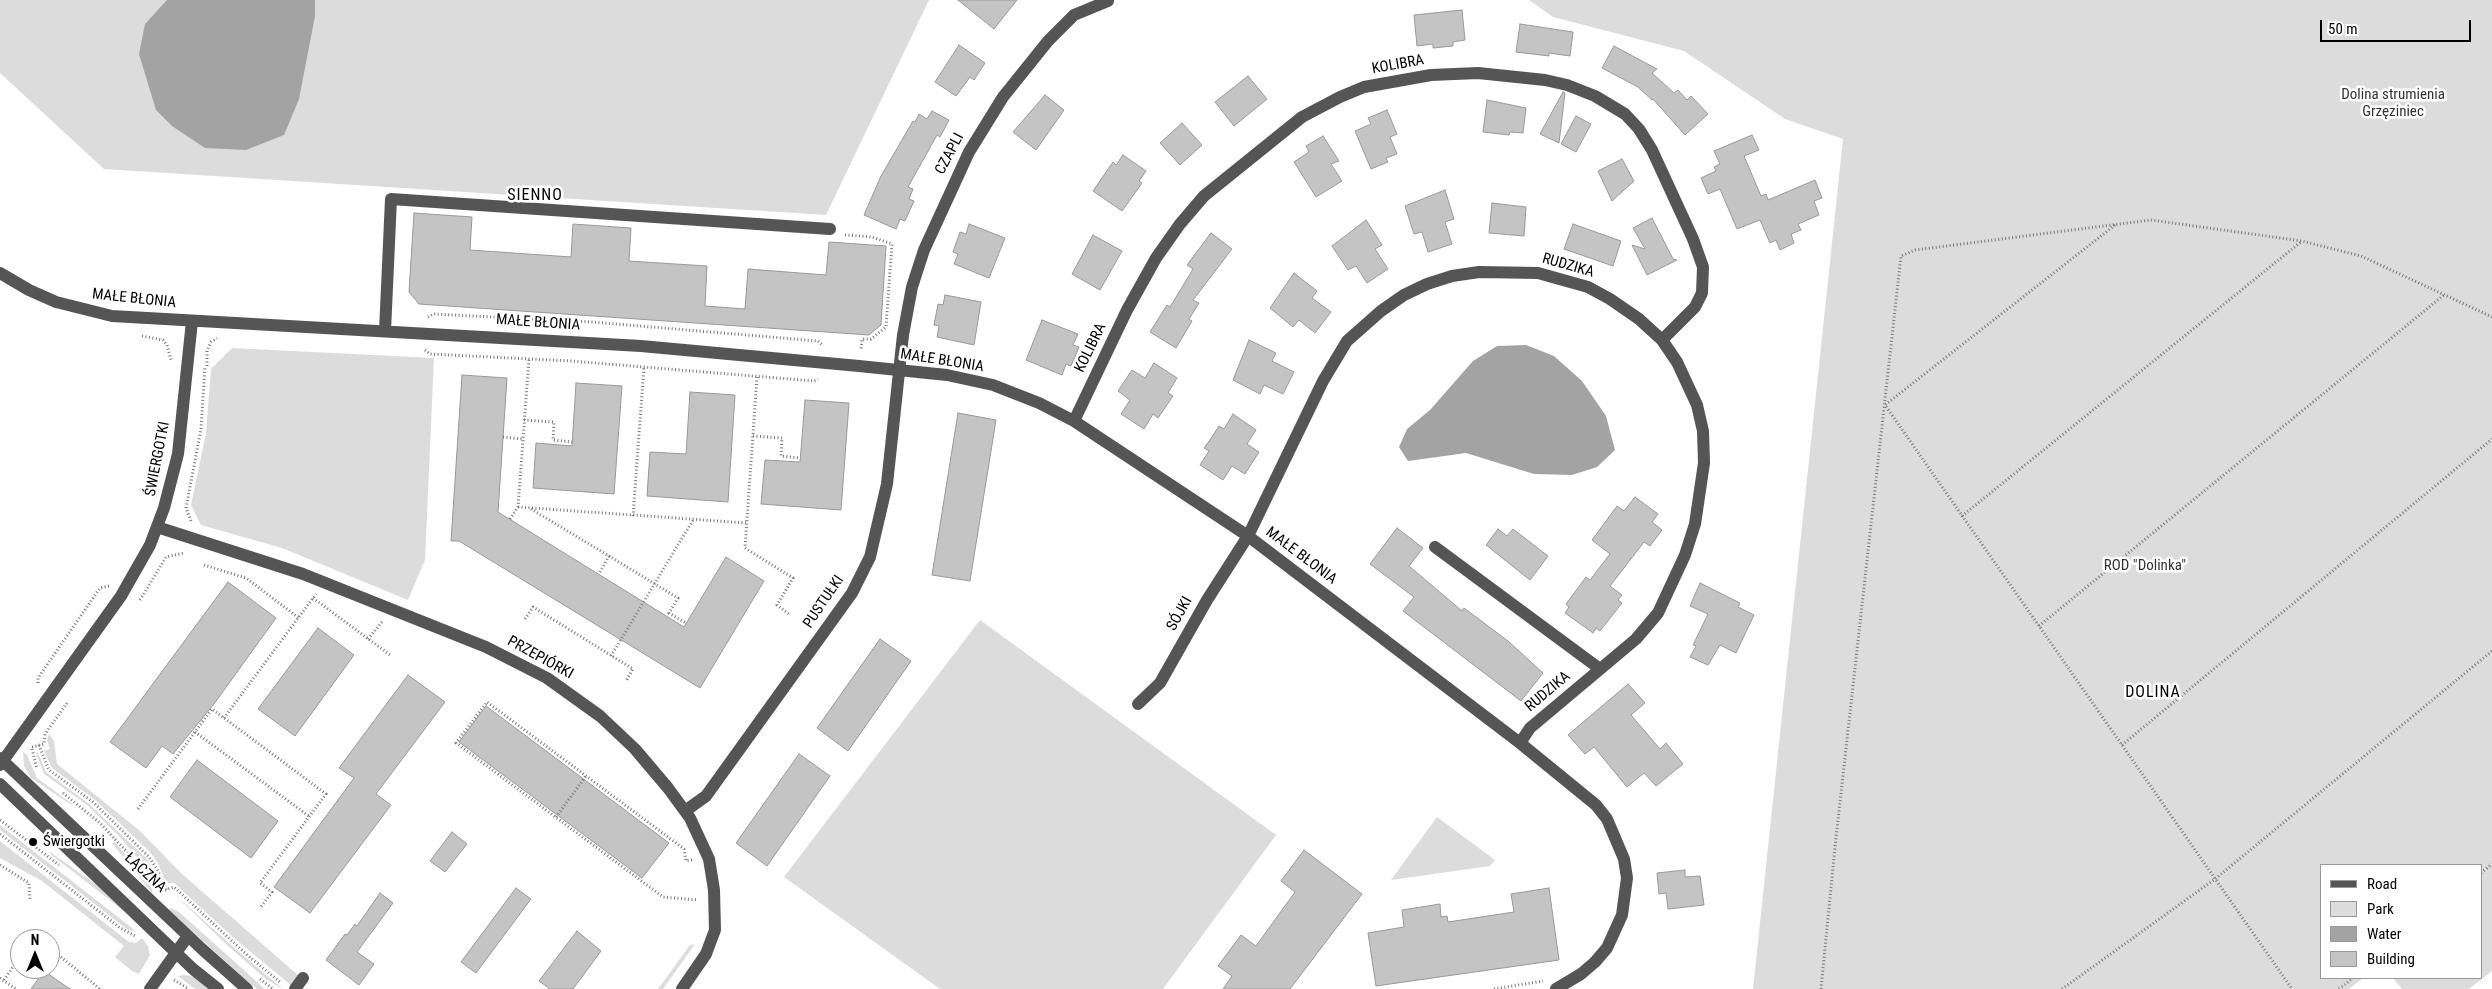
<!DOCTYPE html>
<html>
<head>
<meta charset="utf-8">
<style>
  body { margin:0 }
  #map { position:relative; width:2492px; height:989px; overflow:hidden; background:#fff; font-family:"Roboto Condensed",sans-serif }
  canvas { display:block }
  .legend { position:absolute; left:2320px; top:864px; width:162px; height:115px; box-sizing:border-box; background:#fff; border:1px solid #999; margin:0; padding:6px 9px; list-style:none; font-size:15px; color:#000 }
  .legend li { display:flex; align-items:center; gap:10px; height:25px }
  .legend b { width:25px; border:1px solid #999 }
  .north { position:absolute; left:10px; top:929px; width:50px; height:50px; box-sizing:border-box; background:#fff; border:1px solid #999; border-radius:50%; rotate:0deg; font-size:14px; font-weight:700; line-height:20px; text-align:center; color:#000 }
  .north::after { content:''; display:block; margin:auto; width:18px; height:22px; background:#000; clip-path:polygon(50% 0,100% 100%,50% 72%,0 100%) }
  .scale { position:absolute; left:2320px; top:20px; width:151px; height:22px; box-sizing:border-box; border:2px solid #000; border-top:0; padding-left:6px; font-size:15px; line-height:18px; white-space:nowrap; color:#000; -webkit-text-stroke:4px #fff; paint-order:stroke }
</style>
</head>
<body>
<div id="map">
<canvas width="2492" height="989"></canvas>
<ul class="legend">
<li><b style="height:6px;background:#555"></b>Road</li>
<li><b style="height:14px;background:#dcdcdc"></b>Park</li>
<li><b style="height:14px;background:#a3a3a3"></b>Water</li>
<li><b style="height:14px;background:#c4c4c4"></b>Building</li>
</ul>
<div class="north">N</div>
<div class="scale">50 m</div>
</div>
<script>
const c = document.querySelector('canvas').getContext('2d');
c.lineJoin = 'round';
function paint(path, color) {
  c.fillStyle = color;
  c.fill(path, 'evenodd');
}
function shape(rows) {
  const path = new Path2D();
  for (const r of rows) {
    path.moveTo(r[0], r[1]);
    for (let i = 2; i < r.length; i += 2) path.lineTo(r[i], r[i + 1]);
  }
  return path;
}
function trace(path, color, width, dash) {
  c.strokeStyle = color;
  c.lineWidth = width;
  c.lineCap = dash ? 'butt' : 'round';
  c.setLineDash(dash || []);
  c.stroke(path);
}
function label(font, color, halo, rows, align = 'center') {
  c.font = font + ' "Roboto Condensed",sans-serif';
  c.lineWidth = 5;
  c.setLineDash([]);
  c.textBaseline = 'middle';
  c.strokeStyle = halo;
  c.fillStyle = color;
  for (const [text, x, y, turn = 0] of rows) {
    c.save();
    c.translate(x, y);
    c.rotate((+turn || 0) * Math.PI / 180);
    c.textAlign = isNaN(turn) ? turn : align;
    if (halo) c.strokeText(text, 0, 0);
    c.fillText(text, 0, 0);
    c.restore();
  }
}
const green = shape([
  [0,0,929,0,826,215,104,169,0,73],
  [1529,0,2492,0,2492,971,2469,989,2402,989,2393,978,2481,978,2481,865,2321,865,2321,978,2363,978,2349,989,1753,989,1843,139,1785,119,1684,51,1553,17],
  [232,348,434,358,425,560,408,600,282,548,201,525,191,505,206,433,211,369],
  [980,620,1276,835,1163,989,940,989,784,877],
  [49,734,54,741,57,764,140,831,182,874,299,976,292,986,235,939,174,883,166,883,158,863,149,851,94,799,52,768,44,751,50,749,47,740],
  [23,752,27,755,37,778,71,803,73,806,31,778,24,766],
  [36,753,38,753,46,772,88,803,147,859,155,872,160,885,119,836,87,805,44,774],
  [1437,817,1495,860,1490,866,1391,880],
  [0,825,132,928,135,931,128,930,0,830],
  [0,841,129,942,136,943,142,938,148,946,150,955,139,974,132,971,115,957,124,946,42,881,0,858],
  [115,842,144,877,152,889,152,893,112,843],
  [50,852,97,885,129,915,49,853],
  [171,891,230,944,283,989,267,980,228,946],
  [171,908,179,912,265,989,257,989,236,971,169,910],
  [695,944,663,989,658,989,690,945],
  [185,975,194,977,208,989,195,989,178,976]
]);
const water = shape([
  [167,0,315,0,315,16,299,99,284,135,246,150,205,148,172,126,156,110,139,54,145,24],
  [1526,345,1554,356,1582,381,1606,416,1615,450,1597,467,1572,475,1534,474,1466,453,1408,461,1399,447,1407,429,1430,410,1473,361,1497,346]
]);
const building = shape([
  [958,0,1017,0,994,29,958,0],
  [1462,10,1465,40,1453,42,1453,46,1433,48,1433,44,1417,46,1414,15,1462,10],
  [1520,24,1573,32,1570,56,1549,53,1549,56,1516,52,1520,24],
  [959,45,985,63,974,80,970,77,956,96,935,82,959,45],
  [1614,46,1657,69,1652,73,1674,93,1678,90,1687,100,1691,96,1708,114,1685,135,1653,99,1652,100,1638,87,1602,68,1614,46],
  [1248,76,1267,99,1234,126,1215,102,1248,76],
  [1563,92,1565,93,1559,143,1540,134,1563,92],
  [1045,95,1064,110,1036,150,1013,132,1045,95],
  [1487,100,1526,108,1523,133,1510,132,1509,135,1483,132,1487,100],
  [1387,110,1397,134,1390,137,1397,154,1386,158,1388,162,1371,169,1355,131,1371,124,1368,118,1387,110],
  [932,111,949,120,940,137,937,135,908,187,913,189,909,199,914,201,905,221,900,219,896,229,864,215,881,176,913,121,915,122,919,114,927,119,932,111],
  [1576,116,1591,124,1576,152,1561,144,1576,116],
  [1182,123,1202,145,1180,165,1160,143,1182,123],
  [1752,135,1759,150,1744,156,1761,196,1766,194,1768,200,1815,180,1822,198,1814,201,1819,215,1798,224,1801,230,1791,234,1794,243,1780,250,1776,240,1770,243,1760,220,1737,229,1720,189,1708,194,1701,178,1716,171,1714,167,1720,164,1714,151,1752,135],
  [1323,136,1339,161,1331,164,1342,181,1316,197,1294,162,1309,152,1306,146,1323,136],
  [1123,155,1146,171,1139,181,1142,183,1122,211,1093,191,1113,162,1116,165,1123,155],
  [1622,159,1634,181,1612,201,1598,171,1622,159],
  [1445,190,1454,219,1445,222,1452,244,1428,252,1422,232,1414,234,1405,206,1445,190],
  [1492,203,1526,207,1524,236,1489,233,1492,203],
  [414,213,472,217,470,250,571,257,573,224,631,228,629,261,707,266,705,306,745,309,748,269,826,275,829,242,886,246,881,325,869,335,419,304,409,292,414,213],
  [1652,218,1673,259,1677,260,1647,275,1632,245,1645,249,1633,228,1652,218],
  [1366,220,1382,245,1375,249,1388,269,1367,283,1356,266,1348,270,1332,246,1366,220],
  [969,224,1005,238,989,278,954,264,958,254,953,252,960,232,966,234,969,224],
  [1573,224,1621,241,1613,266,1564,249,1573,224],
  [1211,233,1232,249,1193,300,1199,303,1189,319,1192,321,1176,348,1150,332,1167,305,1170,307,1193,269,1187,265,1211,233],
  [1093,235,1122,251,1100,290,1072,274,1093,235],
  [1294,273,1317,291,1312,298,1331,312,1315,333,1299,320,1293,327,1270,308,1294,273],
  [945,295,981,302,974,345,937,337,939,326,934,325,938,304,943,305,945,295],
  [1042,320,1078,334,1073,345,1079,347,1071,366,1066,364,1062,375,1026,360,1042,320],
  [1249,340,1276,353,1272,361,1294,372,1283,394,1264,385,1260,394,1233,380,1249,340],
  [1154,363,1177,378,1168,393,1173,396,1158,418,1153,414,1144,429,1121,414,1130,400,1118,391,1132,370,1145,378,1154,363],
  [462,375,507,378,498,512,684,627,726,557,764,581,700,688,459,541,451,541,462,375],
  [576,383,622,386,614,494,533,488,536,443,572,446,576,383],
  [690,392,735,395,728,502,647,496,650,452,686,454,690,392],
  [805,400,849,403,841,510,761,504,765,460,800,462,805,400],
  [958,413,996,420,970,581,932,575,958,413],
  [1233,414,1256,430,1247,444,1259,452,1245,474,1232,466,1223,480,1200,465,1209,451,1204,448,1212,437,1219,426,1224,429,1233,414],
  [1635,497,1658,514,1652,522,1662,530,1650,546,1644,542,1610,586,1622,595,1618,600,1622,603,1600,631,1596,628,1593,633,1565,613,1569,607,1566,604,1586,577,1590,580,1610,554,1592,540,1617,506,1624,511,1635,497],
  [1397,528,1423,548,1409,566,1462,611,1464,608,1508,641,1543,673,1521,701,1403,611,1414,597,1370,564,1397,528],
  [1498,529,1507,536,1513,529,1548,556,1530,580,1486,545,1498,529],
  [228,582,276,618,214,704,173,754,162,746,146,768,110,742,228,582],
  [1700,583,1740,603,1738,607,1754,615,1736,653,1720,645,1708,665,1690,657,1696,646,1693,645,1708,614,1690,606,1700,583],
  [318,628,354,655,295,736,258,709,318,628],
  [880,639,911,661,848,751,817,728,880,639],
  [408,675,445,702,376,794,391,805,310,913,274,887,354,778,339,768,408,675],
  [1628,684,1645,703,1631,715,1660,749,1666,743,1683,764,1656,786,1644,773,1627,787,1594,747,1585,754,1568,735,1628,684],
  [486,706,669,843,642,878,459,742,486,706],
  [799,754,830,776,767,866,736,843,799,754],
  [197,760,278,821,251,858,170,797,197,760],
  [452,832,467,844,445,872,430,861,452,832],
  [1304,850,1362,894,1290,989,1223,989,1232,976,1218,966,1241,935,1256,946,1295,892,1281,881,1304,850],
  [1685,870,1685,877,1700,876,1704,905,1668,909,1666,893,1659,894,1657,873,1685,870],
  [516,888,531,899,476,973,461,962,516,888],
  [1549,888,1559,960,1376,986,1368,933,1404,927,1402,910,1440,904,1441,917,1447,916,1448,922,1514,912,1511,894,1549,888],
  [380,893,393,903,357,952,374,964,359,985,326,960,345,934,347,935,355,924,357,926,380,893],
  [577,931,601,951,573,989,550,989,539,981,577,931],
  [44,971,70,989,31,989,44,971]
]);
const path = shape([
  [2115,225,1885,405,2292,989],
  [845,235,872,237,892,244,886,327,871,339,862,339,861,350],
  [428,317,433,314,592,322,818,341,823,346],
  [142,336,163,340,167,345,171,360],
  [425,350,430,354,571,361,814,381,818,379],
  [207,366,207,351,211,342,217,338],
  [757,377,745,548,793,578,777,605,789,614],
  [524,420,554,422,553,440,572,442],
  [753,436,782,438,781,456,800,458],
  [503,437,523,439],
  [518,507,747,523],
  [531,509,609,556,599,574],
  [633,516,644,367],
  [1962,516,2302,241],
  [510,519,518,507,529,359],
  [191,521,186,508,201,429,205,366],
  [609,556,678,598,669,613,686,623],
  [204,565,246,578,299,618],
  [313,598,390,655],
  [140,600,166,557,184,553],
  [525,619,533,607,633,669,626,681],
  [2039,626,2444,295],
  [368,639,382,622],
  [611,656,693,520],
  [38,683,38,678,100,588,109,586],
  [224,718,316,594],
  [195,732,310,817],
  [39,745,49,770,93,802,149,857,158,871,167,891],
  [2122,745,2492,439],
  [32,747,44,744,45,734,67,703],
  [32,749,37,769],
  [63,793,100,823,140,866],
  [138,809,212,709,326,794,260,883,272,892,260,908],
  [556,817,586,776],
  [0,820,59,865],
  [0,834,119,927,135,936],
  [692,860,686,861,684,849,487,702,456,743,663,897,698,900],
  [0,865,29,883,30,900],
  [2481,873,2492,864],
  [165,890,174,887,246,954,281,983],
  [33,939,35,936,38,939],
  [50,948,100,989],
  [0,978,16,989],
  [260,979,273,989],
  [4,980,20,957],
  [174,980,189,989],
  [1494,989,1543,981],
  [1821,989,1835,847,1901,256,1915,250,2151,220,2302,241,2361,256,2492,317],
  [2062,989,2215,879,2492,651],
  [2339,989,2353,978]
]);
const minor = shape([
  [0,273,29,290,56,302,112,316,641,346,859,366,947,375,993,385,1039,403,1074,421,1248,536,1520,743,1596,805,1607,819,1624,859,1627,878,1622,915,1607,948,1595,962,1581,974,1556,989],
  [385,331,391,199,830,229],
  [1074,421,1127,310,1156,258,1180,224,1204,196,1302,117,1340,97,1364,87,1431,75,1478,73,1545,80,1567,85,1595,96,1625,114,1639,129,1652,150,1693,239,1703,267,1702,293,1695,307,1662,340],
  [157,527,303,574,486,647,547,678,600,716,635,749,668,788,690,818,709,859,714,890,715,930,706,954,682,989],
  [1435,547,1600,669],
  [1138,704,1160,683,1207,600,1248,536,1323,381,1347,341,1381,311,1404,295,1427,284,1452,276,1479,272,1538,273,1588,287,1610,299,1639,319,1662,340,1677,362,1697,405,1703,431,1704,463,1695,524,1685,555,1658,613,1636,639,1530,728,1520,743],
  [0,758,203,950,247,989],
  [0,765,121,596,150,545,164,508,178,454,192,321],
  [0,784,193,969,218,989],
  [685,811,706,796,852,593,870,557,887,484,903,335,912,287,924,250,969,152,1003,97,1048,41,1074,15,1108,1],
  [150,989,188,936],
  [295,989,303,978]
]);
const markers = [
  [33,842,5,"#000"]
];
const streetNames = [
  ["KOLIBRA",1398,65,-10],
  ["CZAPLI",950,154,-62],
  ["RUDZIKA",1568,266,16],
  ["MAŁE BŁONIA",134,299,6],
  ["MAŁE BŁONIA",538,323,4],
  ["KOLIBRA",1091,348,-64],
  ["MAŁE BŁONIA",942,361,9],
  ["ŚWIERGOTKI",158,459,-79],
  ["MAŁE BŁONIA",1301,556,37],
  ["PUSTUŁKI",824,602,-56],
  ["SÓJKI",1180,614,-61],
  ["PRZEPIÓRKI",540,658,29],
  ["RUDZIKA",1548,692,-40],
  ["ŁĄCZNA",145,873,43]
];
const parkNames = [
  ["Dolina strumienia",2393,95],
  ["Grzęziniec",2393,112],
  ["ROD \"Dolinka\"",2145,566]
];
const poiNames = [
  ["Świergotki",43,842]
];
const neighbourhoodNames = [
  ["SIENNO",535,196],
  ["DOLINA",2153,693]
];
paint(green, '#dcdcdc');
paint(water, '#a3a3a3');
paint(building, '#c4c4c4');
trace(building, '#999', 1);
trace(path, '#777', 3, [1, 2.5]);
trace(minor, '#555', 12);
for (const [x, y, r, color] of markers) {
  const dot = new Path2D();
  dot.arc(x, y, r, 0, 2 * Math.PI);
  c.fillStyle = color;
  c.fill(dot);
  trace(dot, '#fff', 2);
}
label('15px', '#000', '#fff', streetNames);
label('15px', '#333', '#fff', parkNames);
label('15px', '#000', '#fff', poiNames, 'left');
c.letterSpacing = '1px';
label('16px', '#000', '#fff', neighbourhoodNames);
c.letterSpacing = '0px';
</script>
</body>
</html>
